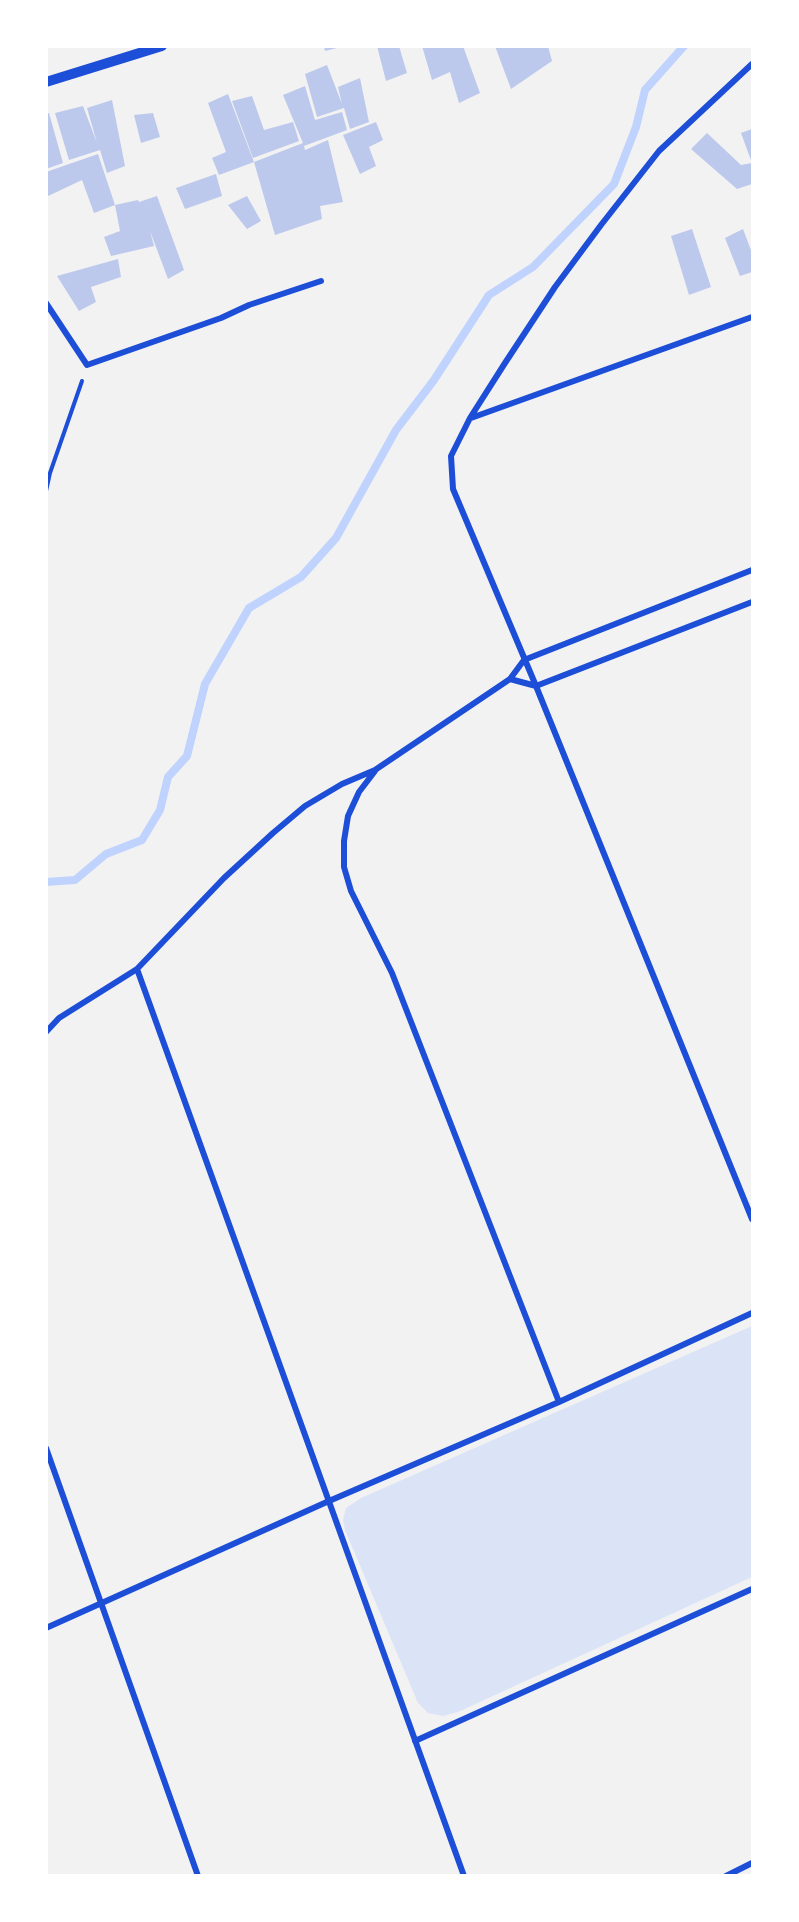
<!DOCTYPE html>
<html>
<head>
<meta charset="utf-8">
<style>
  body { margin:0 }
  #map { position:relative; width:799px; height:1922px; overflow:hidden; background:#f2f2f2; font-family:"Alegreya Sans",sans-serif }
  canvas { display:block }
  .frame { position:absolute; inset:0; border:48px solid #fff; pointer-events:none }
</style>
</head>
<body>
<div id="map">
<canvas width="799" height="1922"></canvas>
<div class="frame"></div>
</div>
<script>
const c = document.querySelector('canvas').getContext('2d');
c.lineJoin = 'round';
function paint(path, color) {
  c.fillStyle = color;
  c.fill(path, 'evenodd');
}
function shape(rows) {
  const path = new Path2D();
  for (const r of rows) {
    path.moveTo(r[0], r[1]);
    for (let i = 2; i < r.length; i += 2) path.lineTo(r[i], r[i + 1]);
  }
  return path;
}
function trace(path, color, width, dash) {
  c.strokeStyle = color;
  c.lineWidth = width;
  c.lineCap = dash ? 'butt' : 'round';
  c.setLineDash(dash || []);
  c.stroke(path);
}
const green = shape([
  [752,1326,752,1577,458,1712,443,1716,428,1713,418,1703,345,1530,343,1520,346,1508,361,1498]
]);
const stream = shape([
  [46,882,75,880,106,854,142,840,160,810,168,777,187,756,205,684,249,608,301,577,336,538,396,430,434,380,489,295,533,267,614,184,636,127,645,90,684,46]
]);
const building = shape([
  [324,46,341,46,341,47,325,51],
  [377,46,399,46,407,73,386,81],
  [422,46,463,46,480,93,459,103,450,72,432,80],
  [495,46,548,46,552,61,511,89],
  [327,65,342,104,338,87,360,78,369,122,350,129,344,108,317,117,305,74],
  [305,86,315,120,342,112,347,130,304,146,305,150,328,140,343,202,320,206,322,219,275,235,254,162,303,143,283,95],
  [228,94,254,162,219,175,212,158,226,152,208,103],
  [252,96,264,130,293,122,299,141,253,158,232,101],
  [112,100,125,166,107,173,100,150,69,160,55,113,83,106,97,143,87,108],
  [46,113,49,113,63,163,46,169],
  [153,113,160,137,141,143,134,115],
  [376,122,383,140,369,147,376,166,360,174,343,135],
  [752,129,752,163,741,133],
  [707,133,741,165,752,163,752,184,737,189,691,149],
  [98,154,115,205,94,213,82,180,46,197,46,172],
  [216,174,222,196,185,209,176,188],
  [157,196,184,270,168,279,150,231,154,246,111,256,104,237,120,231,115,205,138,200,139,202],
  [247,196,261,221,247,229,228,205],
  [692,229,711,287,689,295,671,236],
  [743,229,752,253,752,272,740,276,725,238],
  [118,259,121,277,91,287,96,302,79,311,57,276]
]);
const path = shape([
  [46,491,50,473,82,381]
]);
const minor = shape([
  [752,64,659,151,601,225,555,287,505,363,470,418,451,456,453,489,536,686,752,1219],
  [46,303,87,365,221,318,249,305,321,281],
  [471,418,752,317],
  [510,679,536,686,752,602],
  [375,771,359,792,348,816,344,841,344,867,351,891,392,973,559,1402],
  [137,969,464,1876],
  [46,1032,59,1018,137,969,224,878,273,833,305,806,342,784,375,770,510,679,524,660,752,570],
  [46,1448,198,1876],
  [46,1628,329,1501,559,1402,752,1313],
  [415,1741,752,1589],
  [726,1876,752,1863]
]);
const tertiary = shape([
  [46,82,162,46]
]);
paint(green, '#dbe4f7');
trace(stream, '#bfd3fe', 8);
paint(building, '#bdc9ec');
trace(path, '#1d4ed8', 4);
trace(minor, '#1d4ed8', 6);
trace(tertiary, '#1d4ed8', 10);
</script>
</body>
</html>
